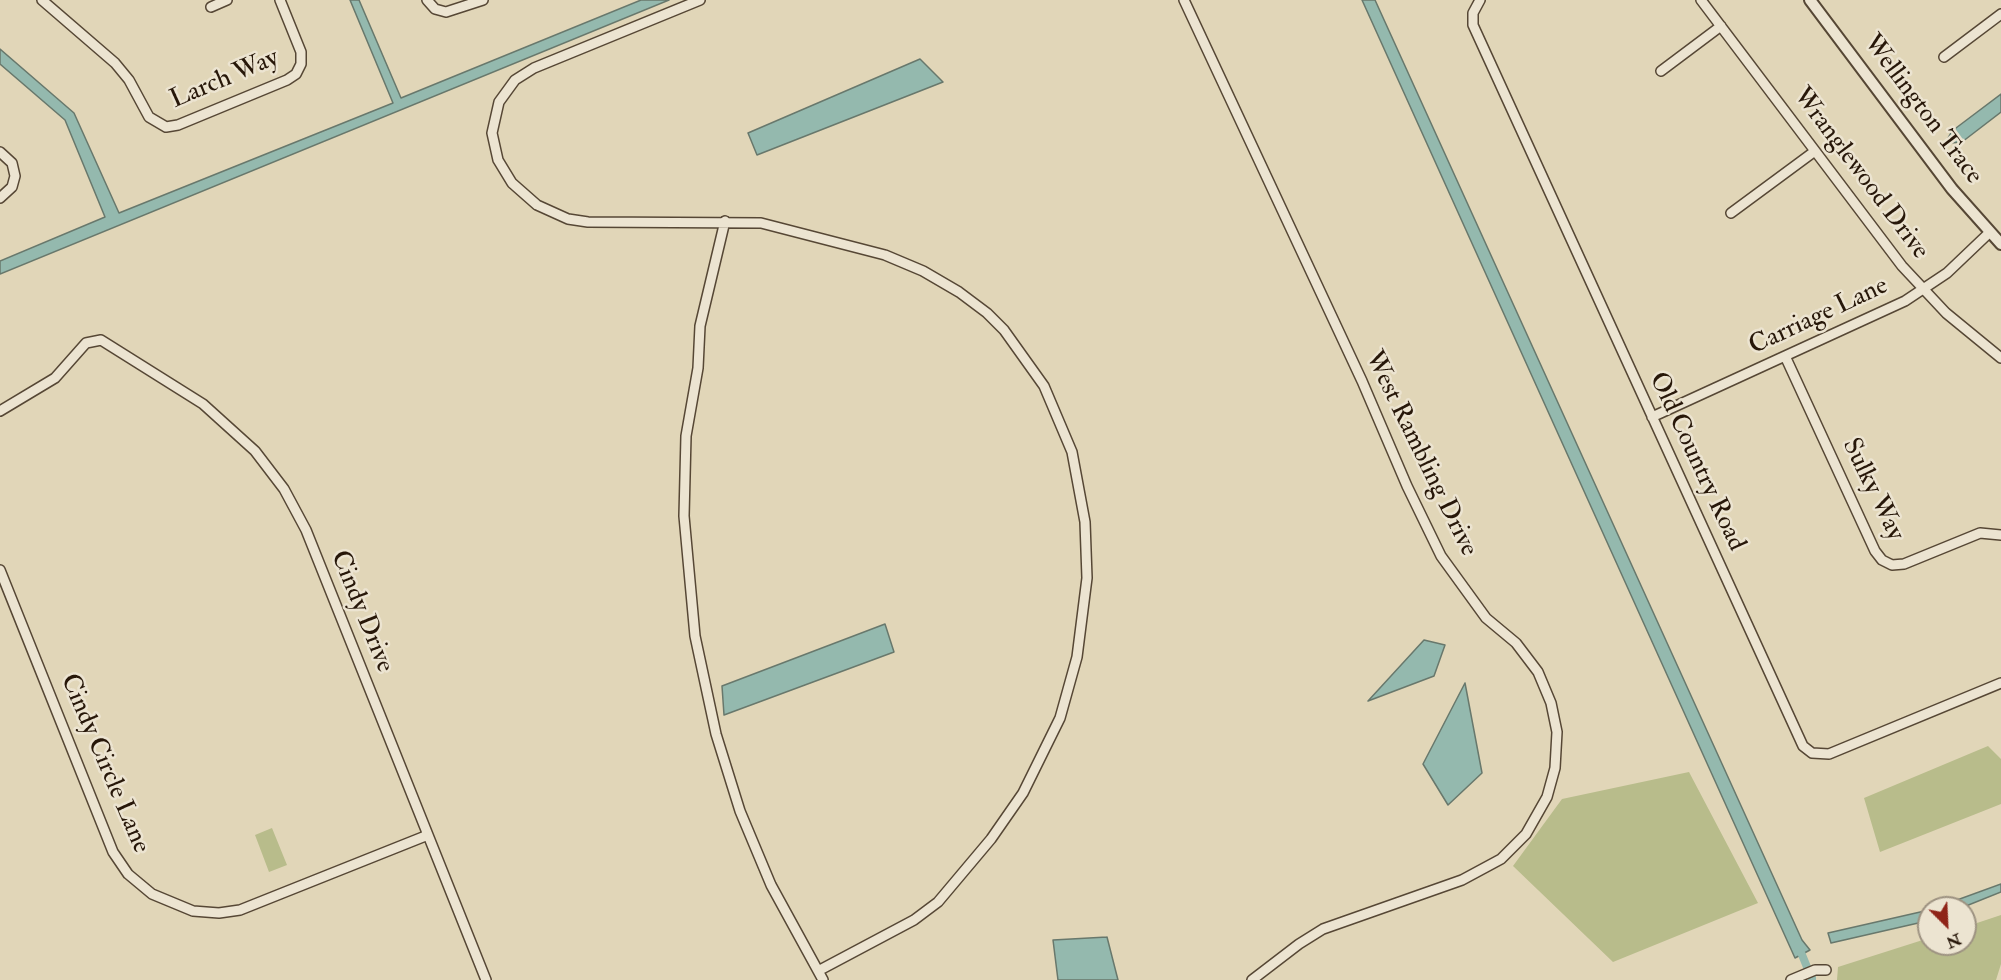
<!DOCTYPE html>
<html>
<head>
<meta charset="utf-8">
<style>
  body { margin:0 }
  #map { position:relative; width:2001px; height:980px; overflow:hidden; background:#e1d6b8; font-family:"IM FELL Double Pica",serif }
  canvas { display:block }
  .north { position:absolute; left:1917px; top:896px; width:60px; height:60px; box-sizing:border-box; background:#ece4d1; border:2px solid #9d9281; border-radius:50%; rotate:156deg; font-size:16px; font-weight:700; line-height:24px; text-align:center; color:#271709 }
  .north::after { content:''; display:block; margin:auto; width:21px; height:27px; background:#8f2418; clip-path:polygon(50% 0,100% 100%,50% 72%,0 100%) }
</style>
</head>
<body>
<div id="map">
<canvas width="2001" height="980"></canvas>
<div class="north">N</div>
</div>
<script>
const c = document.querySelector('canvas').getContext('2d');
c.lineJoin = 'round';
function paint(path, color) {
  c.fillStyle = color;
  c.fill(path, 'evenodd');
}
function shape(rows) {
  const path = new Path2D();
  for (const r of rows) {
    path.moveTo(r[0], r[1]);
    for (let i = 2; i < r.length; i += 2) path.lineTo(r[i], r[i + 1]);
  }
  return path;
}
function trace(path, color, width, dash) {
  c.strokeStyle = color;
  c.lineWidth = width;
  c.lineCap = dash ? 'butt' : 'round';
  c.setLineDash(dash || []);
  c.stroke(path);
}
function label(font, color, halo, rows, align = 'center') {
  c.font = font + ' "IM FELL Double Pica",serif';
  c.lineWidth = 5;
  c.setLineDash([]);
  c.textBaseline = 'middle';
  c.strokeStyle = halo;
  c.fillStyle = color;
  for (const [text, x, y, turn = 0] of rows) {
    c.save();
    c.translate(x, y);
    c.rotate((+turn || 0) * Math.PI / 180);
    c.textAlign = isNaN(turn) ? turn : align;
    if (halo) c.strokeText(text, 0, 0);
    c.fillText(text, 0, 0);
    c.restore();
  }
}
const green = shape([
  [1988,746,2001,759,2001,804,1880,852,1864,798],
  [1689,772,1758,903,1613,962,1513,866,1562,799],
  [272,828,287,865,269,872,255,835],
  [2001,915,2001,964,1996,980,1837,980,1838,967,1929,938,1929,944,1965,944,1965,927]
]);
const water = shape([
  [350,0,359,0,401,98,641,0,669,0,0,274,0,261,105,217,65,120,0,64,0,49,74,113,119,213,393,103,350,0],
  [1362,0,1375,0,1802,940,1810,950,1795,958,1362,0],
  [920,59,943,82,757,155,748,133,920,59],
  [2001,94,2001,112,1962,142,1950,143,1948,138,1952,131,2001,94],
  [885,624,894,652,724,715,722,686,885,624],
  [1424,640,1445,645,1434,676,1368,701,1424,640],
  [1465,683,1482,773,1448,805,1423,764,1465,683],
  [2001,884,2001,892,1961,908,1935,908,2001,884],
  [1929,910,1927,921,1831,943,1828,933,1929,910],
  [1107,937,1118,980,1058,980,1053,940,1107,937]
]);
const canal = shape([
  [1798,945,1807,967],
  [1812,978,1812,980]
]);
const minor = shape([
  [42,0,115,63,129,80,149,117,166,127,178,125,287,80,296,74,301,64,301,52,280,0],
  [427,0,435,9,446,12,483,0],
  [700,0,534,68,515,80,499,102,492,133,498,160,512,183,537,205,568,219,588,222,761,223,885,255,923,271,959,292,987,313,1004,330,1044,386,1072,452,1085,522,1087,578,1077,657,1060,718,1023,793,991,839,938,902,914,920,818,971],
  [1184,0,1362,381,1407,486,1441,556,1486,618,1516,643,1538,672,1551,703,1557,732,1555,768,1547,797,1526,834,1501,859,1462,880,1323,929,1299,944,1252,980],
  [1480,0,1473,13,1473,25,1803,746,1812,753,1829,754,2001,683],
  [1701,0,1902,266,1946,313,2001,358],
  [211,7,227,0],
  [1944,57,2001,14],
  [1661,71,1721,26],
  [0,152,12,163,15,176,12,187,0,198],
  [1731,213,1815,151],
  [725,221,700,326,698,368,686,436,684,516,695,636,716,734,740,811,771,885,823,980],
  [1785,356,1875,551,1882,560,1892,565,1904,564,1980,533,2001,535],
  [0,411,55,378,86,343,101,340,203,404,255,451,284,489,306,530,486,980],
  [1652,417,1905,301,1947,273,1989,233],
  [0,570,113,852,128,874,152,894,193,911,219,913,240,910,428,835],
  [1791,980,1815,970,1826,970]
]);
const tertiary = shape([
  [1810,0,1952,189,2001,244]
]);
const streetNames = [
  ["Larch Way",225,80,-23],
  ["Wellington Trace",1922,110,53],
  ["Wranglewood Drive",1860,174,53],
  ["Carriage Lane",1819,317,-25],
  ["West Rambling Drive",1420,454,64],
  ["Old Country Road",1696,462,65],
  ["Sulky Way",1872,490,64],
  ["Cindy Drive",361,612,68],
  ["Cindy Circle Lane",104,764,67]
];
paint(green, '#b8bc8b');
paint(water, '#94b9ae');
trace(water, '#68786c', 1.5);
trace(canal, '#94b9ae', 8);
trace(minor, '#564735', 12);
trace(tertiary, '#564735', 14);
trace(minor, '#ece4d1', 9);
trace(tertiary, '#ece4d1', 10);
label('26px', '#271709', '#ece4d1', streetNames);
</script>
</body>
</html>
